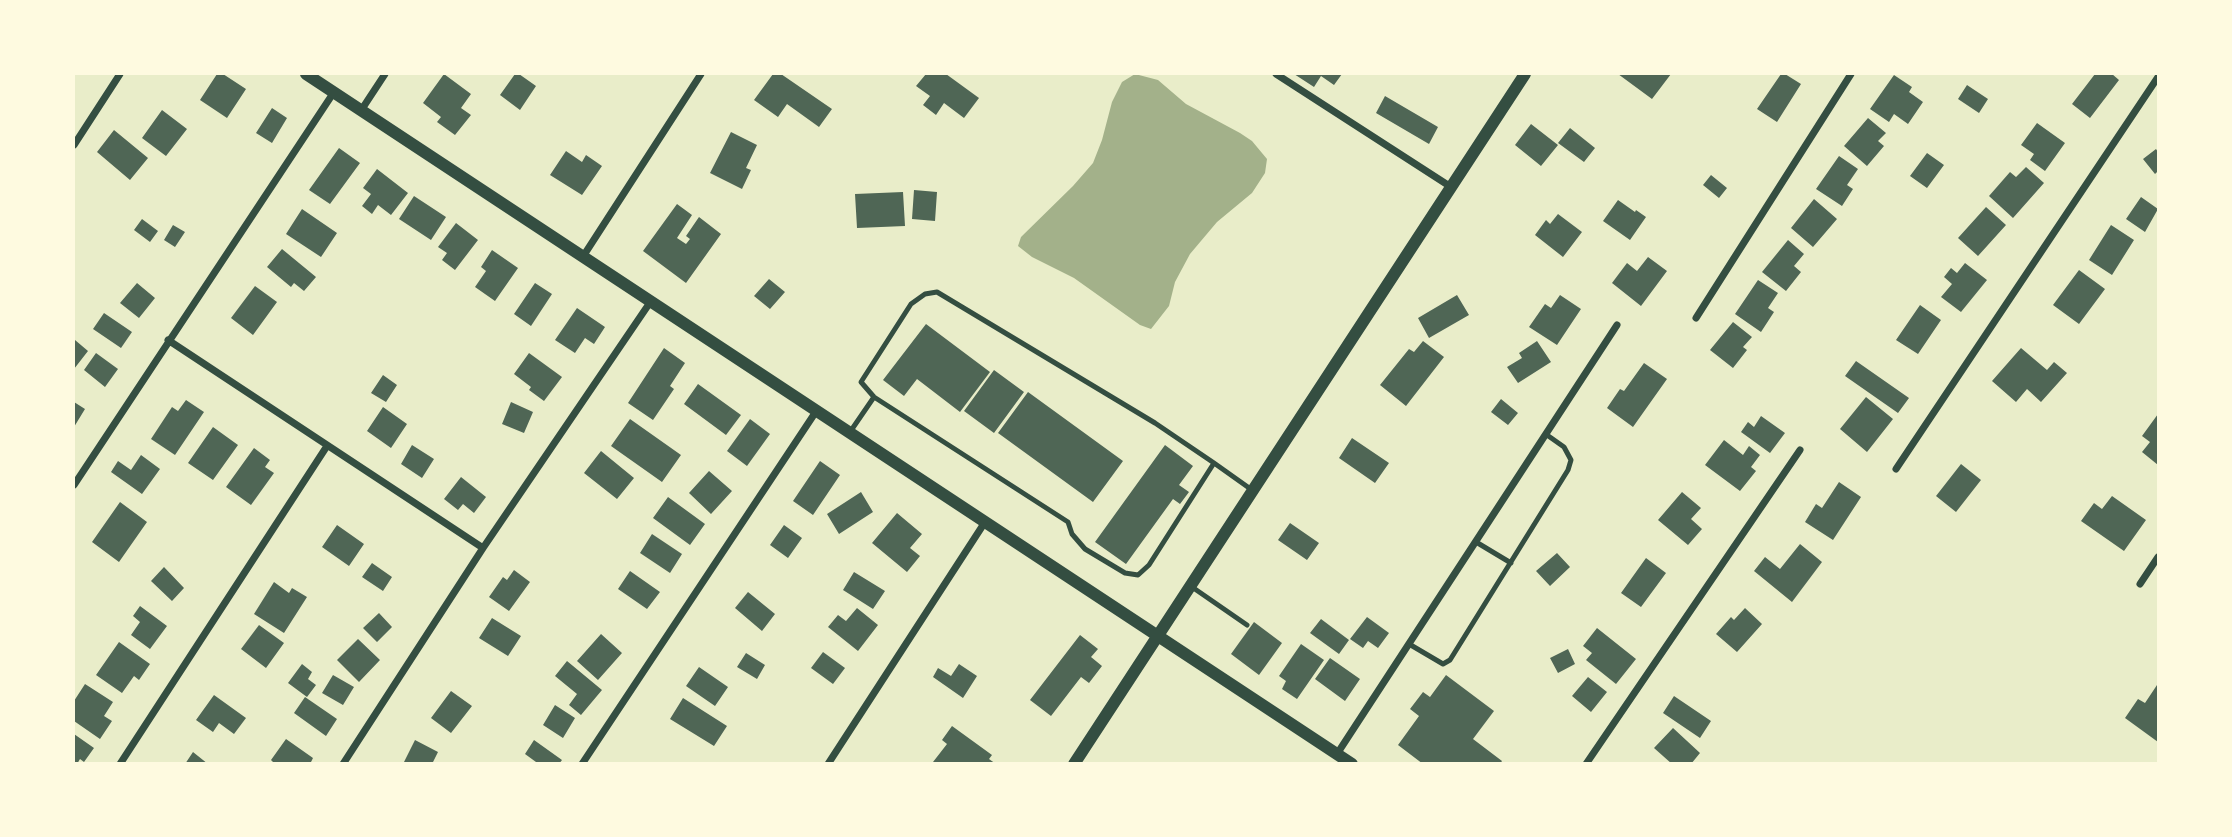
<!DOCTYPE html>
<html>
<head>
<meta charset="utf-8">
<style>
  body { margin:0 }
  #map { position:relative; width:2232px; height:837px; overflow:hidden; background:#e9edc9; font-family:"Roboto Serif",serif }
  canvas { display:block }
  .frame { position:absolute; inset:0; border:75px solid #fefae0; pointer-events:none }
</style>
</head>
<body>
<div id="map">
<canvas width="2232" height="837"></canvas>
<div class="frame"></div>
</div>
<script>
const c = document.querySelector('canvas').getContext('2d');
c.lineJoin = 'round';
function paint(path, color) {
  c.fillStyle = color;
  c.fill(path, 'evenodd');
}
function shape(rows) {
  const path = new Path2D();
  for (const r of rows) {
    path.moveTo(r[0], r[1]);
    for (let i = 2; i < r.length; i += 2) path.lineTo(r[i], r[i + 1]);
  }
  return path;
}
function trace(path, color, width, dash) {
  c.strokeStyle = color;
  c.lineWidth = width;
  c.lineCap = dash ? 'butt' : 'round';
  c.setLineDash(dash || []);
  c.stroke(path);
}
const water = shape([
  [1135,74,1158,80,1186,104,1240,133,1252,141,1267,159,1265,173,1252,193,1217,222,1190,254,1175,282,1169,306,1151,329,1140,325,1074,278,1032,257,1018,246,1021,237,1073,186,1093,163,1102,140,1112,102,1122,82]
]);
const building = shape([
  [217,74,223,74,246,89,227,118,200,100],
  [444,74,471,94,461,108,471,115,455,135,437,122,441,117,423,103],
  [515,74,519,74,536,86,520,110,500,95],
  [773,74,781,74,832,109,819,127,787,104,778,117,754,100],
  [926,74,946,74,979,98,964,118,944,103,936,115,923,105,930,96,916,86],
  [1294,74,1342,74,1334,85,1321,76,1314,87],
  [1618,74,1671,74,1652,99],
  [1781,74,1785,74,1801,84,1777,122,1757,109],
  [2095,74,2112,74,2119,80,2090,118,2072,104],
  [1894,75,1912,87,1909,92,1923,102,1908,124,1894,114,1889,122,1870,109],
  [1967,85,1988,99,1979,113,1958,99],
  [1385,96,1438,127,1429,144,1376,113],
  [272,108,287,118,272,143,256,133],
  [162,110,187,129,166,156,142,138],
  [1868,118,1886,133,1878,141,1884,146,1867,166,1844,146],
  [2037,123,2065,143,2045,171,2030,160,2034,154,2021,145],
  [1531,124,1558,145,1541,166,1515,145],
  [1570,128,1595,148,1584,162,1558,143],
  [114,130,148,158,130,180,97,152],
  [731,132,757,145,746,168,751,170,742,189,710,173],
  [339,148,360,163,330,204,309,190],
  [2156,149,2158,152,2158,171,2155,174,2143,159],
  [566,151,582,162,586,155,602,166,582,195,550,175],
  [1927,153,1944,165,1927,188,1910,176],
  [1839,156,1858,169,1847,185,1853,189,1842,206,1816,189],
  [2026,167,2044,183,2013,218,1989,196,2010,172,2016,177],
  [377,169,408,193,391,215,378,205,372,214,362,206,371,194,363,188],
  [1711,175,1727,188,1719,198,1703,185],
  [914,190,937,192,935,221,912,219],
  [903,192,905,226,857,228,855,194],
  [414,196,446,217,431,240,399,219],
  [2141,197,2158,209,2145,232,2126,219],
  [1814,199,1837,219,1813,247,1791,228],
  [1618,200,1635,212,1636,210,1646,217,1630,240,1603,221],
  [677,204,692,215,677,238,686,244,690,239,686,236,699,217,721,234,686,283,643,251],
  [1986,207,2006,225,1978,256,1958,238],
  [302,209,337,233,321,257,286,234],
  [1558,214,1582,232,1563,257,1535,235,1546,220,1550,224],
  [142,219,158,231,150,242,134,230],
  [456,223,478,240,455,270,442,260,447,253,438,247],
  [173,225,185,232,175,247,164,240],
  [2111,225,2134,240,2112,275,2089,260],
  [1788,240,1804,254,1794,266,1801,272,1786,291,1762,272],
  [282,249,316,277,304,291,294,283,291,287,267,267],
  [492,250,518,268,495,301,475,287,486,271,481,267],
  [1648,257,1667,271,1641,306,1612,283,1627,263,1637,271],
  [1965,263,1987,280,1961,312,1941,297,1952,284,1944,277,1951,268,1957,273],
  [2079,270,2105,289,2079,324,2053,305],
  [769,279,785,292,770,309,754,296],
  [1758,280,1778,293,1768,308,1774,312,1761,332,1735,314],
  [137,283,155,298,139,318,120,303],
  [535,283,552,294,531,326,514,314],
  [255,286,277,302,253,335,231,318],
  [1457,295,1469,315,1429,338,1418,318],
  [1560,295,1581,309,1557,345,1529,327,1545,304,1551,308],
  [1920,305,1941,320,1918,354,1896,340],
  [577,308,605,327,594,344,585,338,575,353,555,340],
  [104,313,132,332,121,348,93,329],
  [1733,322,1752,337,1743,347,1747,350,1733,368,1710,350],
  [926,324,990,372,960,412,917,379,904,396,883,380],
  [75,340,88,351,74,369,74,341],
  [1423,341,1444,357,1406,406,1380,385,1409,349,1414,352],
  [1537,341,1551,362,1518,383,1507,367,1522,358,1519,353],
  [664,348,685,363,670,386,674,389,653,420,628,403],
  [2021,348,2047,370,2054,362,2067,373,2041,402,2027,389,2016,402,1992,381],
  [96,353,118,369,105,387,84,370],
  [529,353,562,377,544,401,529,390,531,387,514,374],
  [1856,361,1909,398,1898,413,1845,376],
  [1644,363,1667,379,1633,427,1607,408,1620,389,1624,391],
  [994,370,1024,392,994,433,964,411],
  [383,375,397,385,386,402,371,393],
  [698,384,741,415,726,435,684,404],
  [1028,392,1123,461,1093,502,998,433],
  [1866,397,1893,419,1867,452,1840,429],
  [1501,399,1518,413,1508,425,1491,412],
  [186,400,204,412,175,455,151,439,172,407,178,411],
  [74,402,85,409,74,427],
  [511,402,533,412,524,433,502,424],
  [383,407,407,424,391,448,367,431],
  [2158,414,2158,465,2142,452,2150,442,2142,436],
  [1761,416,1785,433,1770,453,1741,432,1748,422,1754,427],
  [630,419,681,455,662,482,611,446],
  [750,419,770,434,747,466,727,451],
  [213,427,238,445,213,480,188,463],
  [1352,438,1389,463,1375,483,1339,458],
  [1724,440,1743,455,1749,446,1760,455,1751,467,1756,471,1740,491,1705,465],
  [412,445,434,459,422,478,401,464],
  [1165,445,1193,466,1179,485,1189,492,1180,504,1173,499,1126,564,1095,542],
  [254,448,270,460,265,467,274,473,251,505,226,487],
  [601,451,634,478,617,499,584,473],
  [141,455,160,469,142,494,111,472,118,461,131,470],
  [820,461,840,475,813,515,793,501],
  [1961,464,1981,480,1956,512,1936,496],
  [709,471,732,491,711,514,689,493],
  [461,477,486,497,474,513,463,504,458,510,444,499],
  [1839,482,1861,497,1833,540,1805,522,1816,504,1822,508],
  [861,492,873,512,839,534,827,514],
  [1682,492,1701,508,1691,519,1702,529,1688,545,1658,520],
  [2112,496,2146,520,2124,551,2081,521,2094,503,2102,509],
  [668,497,705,524,690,545,653,518],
  [120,502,147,522,119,562,92,542],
  [897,513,922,534,910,548,920,556,907,572,872,543],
  [1290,523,1319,543,1307,560,1278,540],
  [337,525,364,544,349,566,322,547],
  [784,525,802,538,788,558,770,545],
  [652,534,682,554,670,573,640,553],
  [1800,544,1822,562,1792,602,1754,571,1765,557,1780,569],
  [1557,553,1570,567,1550,586,1536,571],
  [1646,558,1666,573,1641,607,1621,593],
  [372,563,392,577,383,591,362,577],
  [164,567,184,588,172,601,151,581],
  [514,570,530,582,509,611,489,597,503,577,507,580],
  [630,571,660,592,647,609,618,589],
  [854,572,885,591,873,609,843,590],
  [274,582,289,593,292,588,307,597,284,633,254,614],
  [748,592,775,614,762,631,735,608],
  [140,606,167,626,150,649,131,635,140,622,133,616],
  [857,608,878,625,858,651,828,627,838,615,846,621],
  [1745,608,1762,624,1737,652,1716,634,1731,617,1734,620],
  [379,613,392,627,377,642,363,628],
  [1367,617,1389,633,1378,648,1368,641,1363,648,1350,639],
  [492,618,521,636,508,656,479,638],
  [1321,619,1349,640,1339,654,1310,633],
  [1254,622,1282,643,1259,675,1231,654],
  [259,625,284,643,266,668,241,649],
  [1597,628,1636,659,1616,684,1586,660,1592,653,1583,646],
  [601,634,622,653,598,680,577,661],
  [1080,635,1098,649,1091,657,1102,666,1089,683,1081,677,1051,716,1030,700],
  [358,639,380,660,359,682,337,660],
  [119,642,150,664,139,680,134,676,122,693,96,675],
  [1301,644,1324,660,1297,699,1282,689,1286,681,1279,676],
  [1568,649,1575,664,1558,673,1550,658],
  [823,652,845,668,833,684,811,668],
  [746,653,765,665,757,679,737,667],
  [1330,658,1360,679,1345,701,1315,679],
  [567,661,602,690,581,715,569,705,577,694,555,676],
  [302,664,312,672,308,679,316,685,307,697,288,683],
  [959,664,977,676,963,698,933,677,938,668,951,676],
  [699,667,728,687,715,706,686,686],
  [333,675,354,687,343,705,322,693],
  [1446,675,1494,711,1473,739,1502,761,1500,764,1423,764,1398,745,1419,716,1410,709,1423,692,1430,697],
  [1588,677,1607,692,1591,712,1572,696],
  [85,684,113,702,104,716,112,721,100,739,74,721,74,701],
  [2157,685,2158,687,2158,742,2125,718,2138,699,2145,703],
  [451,691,472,706,451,733,431,718],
  [214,695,246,718,234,734,219,723,213,732,196,720],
  [1674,696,1711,721,1700,738,1663,713],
  [305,697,337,719,326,736,294,713],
  [683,698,727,726,714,746,670,719],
  [555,705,575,718,563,738,543,725],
  [952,726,992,755,989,759,996,764,936,764,933,762,947,744,942,740],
  [1673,728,1700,753,1691,764,1672,764,1654,748],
  [74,734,94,748,84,762,80,759,77,764,74,764],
  [286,739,313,758,310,764,275,764,271,760],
  [415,740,438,752,432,764,403,764],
  [534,740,562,760,559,764,534,764,536,762,525,754],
  [193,752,208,764,185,764]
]);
const service = shape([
  [850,432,874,397],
  [1214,463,1149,565,1138,575,1125,573,1085,549,1072,534,1068,522,874,397,861,382,911,304,925,294,937,292,1155,423,1214,463,1252,490],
  [1476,542,1511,563],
  [1192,587,1247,625],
  [1409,644,1443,664,1450,660,1568,470,1571,460,1564,447,1547,435]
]);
const minor = shape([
  [1276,74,1451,187],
  [362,109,385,74],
  [74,145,120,74],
  [584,255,701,74],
  [1696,318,1851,74],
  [168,340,483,548],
  [1896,469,2158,77],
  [74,485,334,92],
  [2140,584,2158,557],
  [1337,754,1617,325],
  [120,764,327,446],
  [343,764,483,548,651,301],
  [582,764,817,410],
  [828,764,985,522],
  [1586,764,1800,450]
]);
const tertiary = shape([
  [306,74,1352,764],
  [1074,764,1525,74]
]);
paint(water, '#a3b18a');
paint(building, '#4f6655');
trace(service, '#344e41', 5);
trace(minor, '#344e41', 7);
trace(tertiary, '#344e41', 12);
</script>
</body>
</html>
